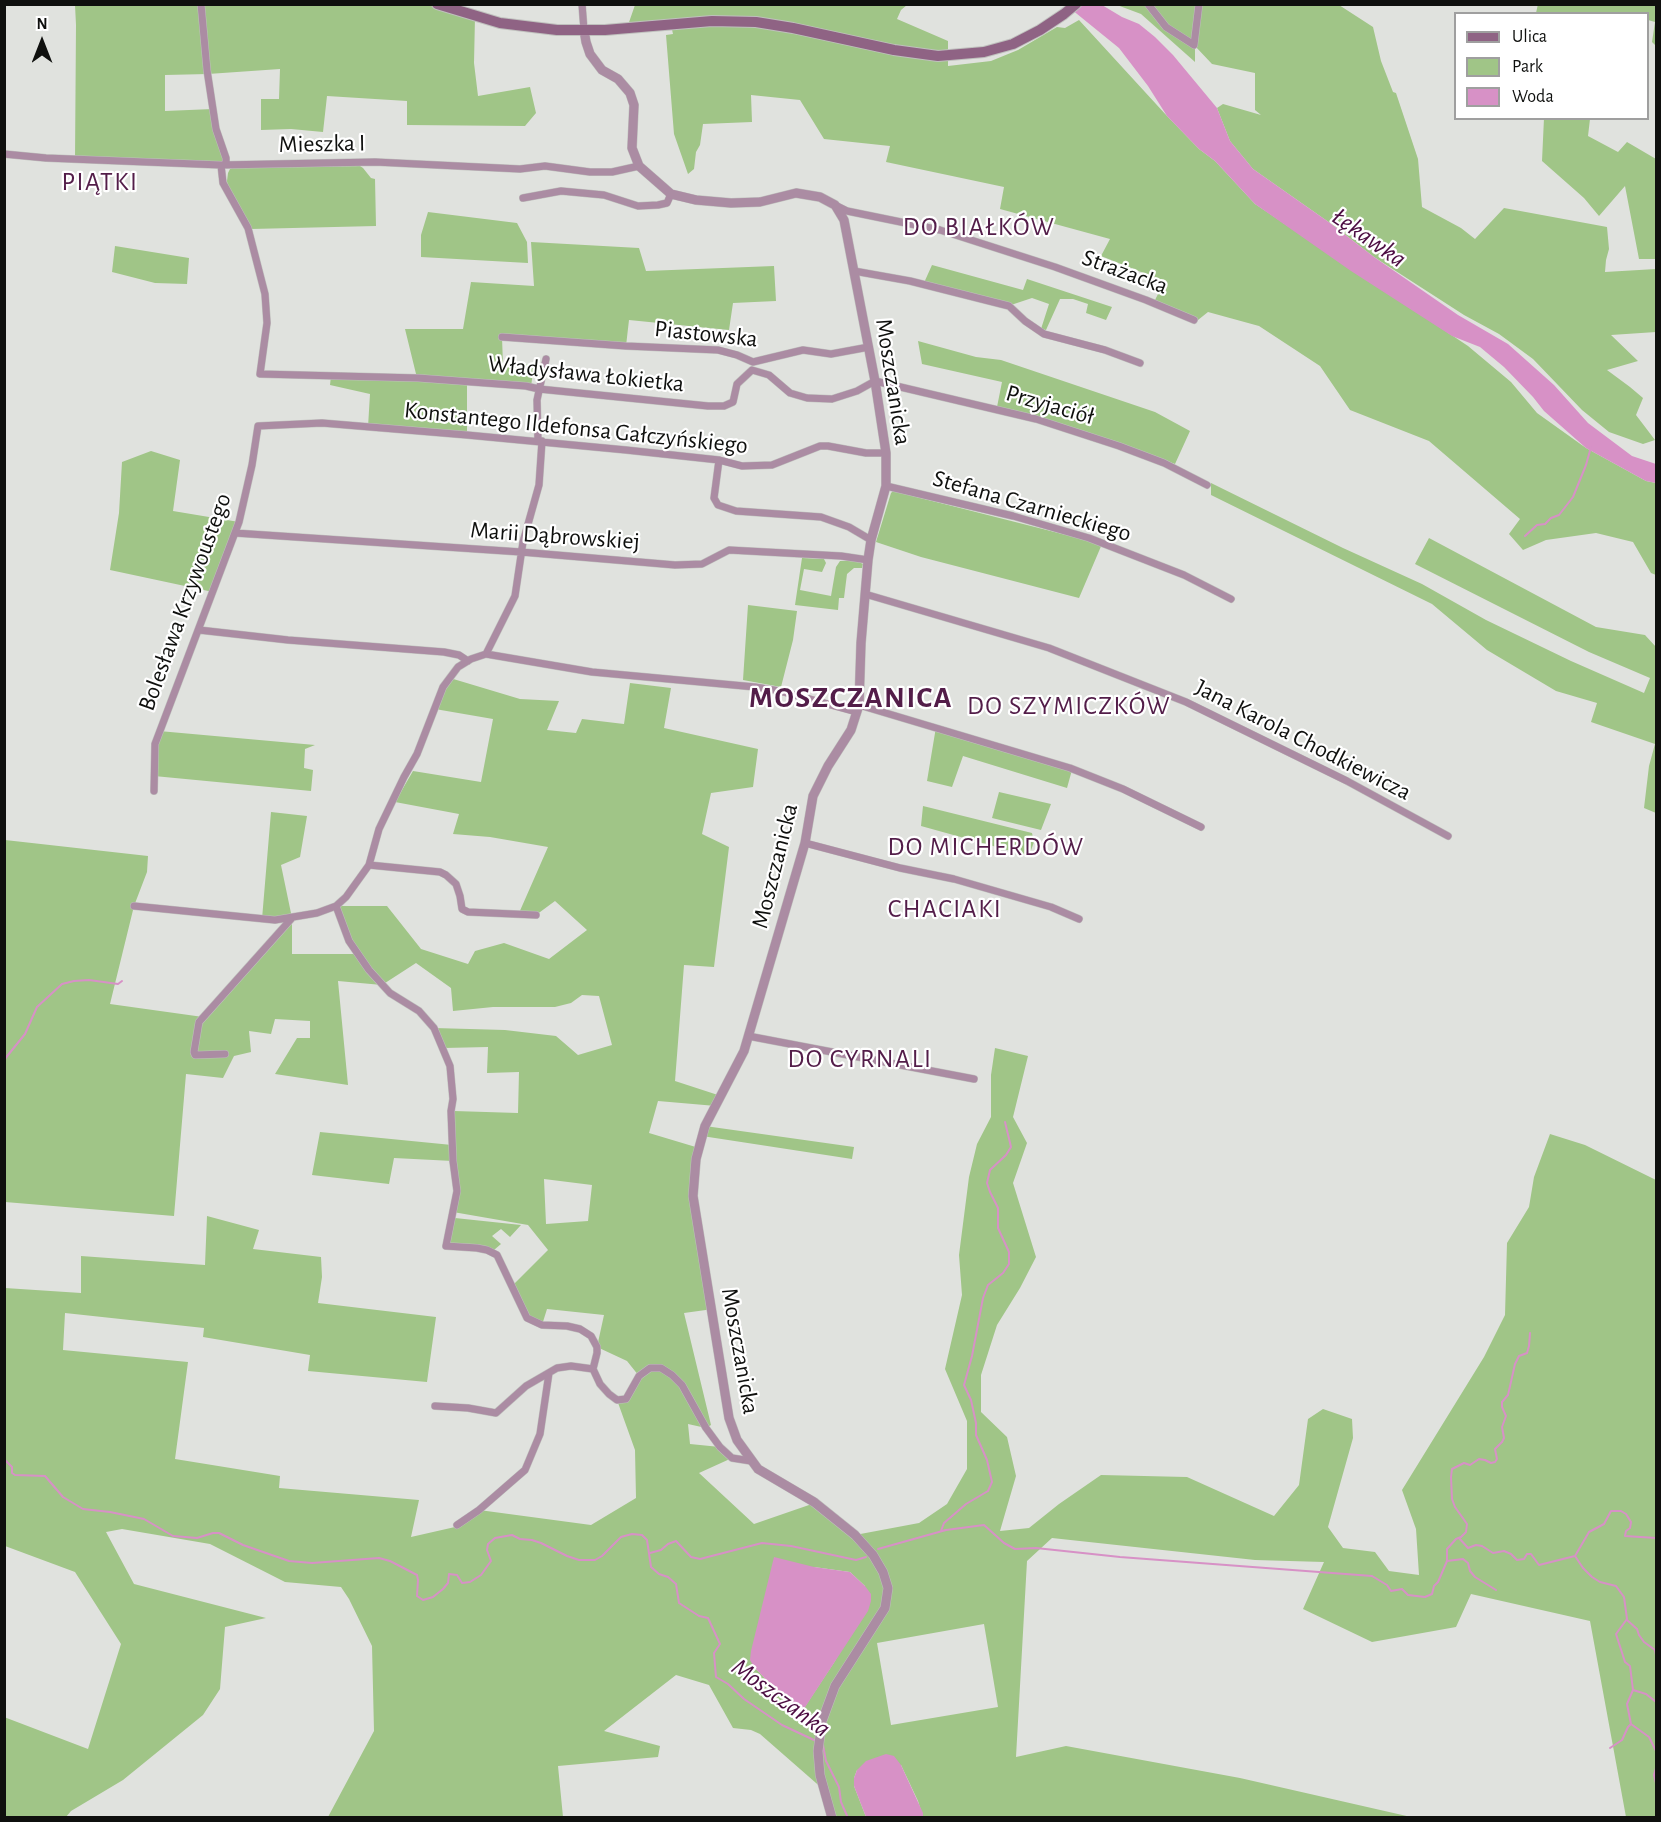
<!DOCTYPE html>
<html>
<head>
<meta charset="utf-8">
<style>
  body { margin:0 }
  #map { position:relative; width:1661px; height:1822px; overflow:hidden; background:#e0e2de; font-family:"Alegreya Sans",sans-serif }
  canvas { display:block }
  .frame { position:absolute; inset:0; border:6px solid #0f100e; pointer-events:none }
  .legend { position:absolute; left:1454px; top:12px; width:195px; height:108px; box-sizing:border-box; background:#fff; border:2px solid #9f9f9f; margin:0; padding:8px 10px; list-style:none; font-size:18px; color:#0f100e }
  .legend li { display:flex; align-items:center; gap:12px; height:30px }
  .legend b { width:30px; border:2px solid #9f9f9f }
  .north { position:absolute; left:12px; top:12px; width:60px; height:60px; -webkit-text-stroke:4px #fff; paint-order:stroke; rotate:0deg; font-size:16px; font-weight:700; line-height:24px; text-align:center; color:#0f100e }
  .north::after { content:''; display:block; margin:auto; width:21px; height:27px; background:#0f100e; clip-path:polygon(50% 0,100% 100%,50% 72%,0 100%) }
</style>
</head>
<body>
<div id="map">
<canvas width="1661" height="1822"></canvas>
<div class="frame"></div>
<ul class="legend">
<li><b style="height:8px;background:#8f6384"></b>Ulica</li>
<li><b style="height:16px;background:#a0c587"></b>Park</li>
<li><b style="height:16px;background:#d791c6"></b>Woda</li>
</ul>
<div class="north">N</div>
</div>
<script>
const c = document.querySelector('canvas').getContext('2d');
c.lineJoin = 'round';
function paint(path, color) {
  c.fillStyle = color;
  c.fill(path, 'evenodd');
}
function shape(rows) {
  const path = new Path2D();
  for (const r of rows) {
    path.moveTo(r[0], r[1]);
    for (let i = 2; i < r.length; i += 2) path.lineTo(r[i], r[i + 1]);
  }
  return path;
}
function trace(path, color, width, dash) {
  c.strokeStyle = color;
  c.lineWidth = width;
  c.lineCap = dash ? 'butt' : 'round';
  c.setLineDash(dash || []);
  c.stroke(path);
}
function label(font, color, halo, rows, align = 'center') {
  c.font = font + ' "Alegreya Sans",sans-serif';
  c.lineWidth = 4.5;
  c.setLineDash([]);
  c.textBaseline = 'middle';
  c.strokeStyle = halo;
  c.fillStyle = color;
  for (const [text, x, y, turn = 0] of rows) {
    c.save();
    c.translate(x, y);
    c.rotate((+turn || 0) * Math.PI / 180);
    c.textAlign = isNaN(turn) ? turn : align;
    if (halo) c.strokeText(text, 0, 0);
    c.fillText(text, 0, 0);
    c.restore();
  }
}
const green = shape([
  [1538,4,1656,5,1656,46,1652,42,1655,22,1648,20,1648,14,1536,13],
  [75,5,438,5,475,17,474,63,478,96,530,87,536,113,525,126,407,125,407,101,327,96,323,132,291,129,261,130,261,99,279,99,280,69,208,74,165,75,165,111,213,109,226,158,221,165,75,159,76,25],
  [635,5,907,5,901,10,897,19,948,41,948,66,991,61,1018,50,1057,27,1065,28,1079,20,1167,116,1199,149,1215,161,1255,204,1468,346,1511,382,1537,413,1586,448,1646,481,1656,483,1656,575,1651,573,1633,542,1596,533,1546,540,1523,550,1509,534,1520,519,1429,441,1350,410,1320,366,1259,326,1208,312,1198,320,1154,302,1161,288,1161,280,1101,256,1110,239,1000,209,1004,187,886,162,890,146,824,139,800,100,751,95,752,122,703,124,700,145,696,152,694,169,688,174,674,134,666,35,673,34,671,25,627,28],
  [1117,5,1339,5,1373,27,1381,61,1393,92,1396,93,1418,159,1422,207,1461,228,1475,239,1504,208,1607,227,1609,249,1606,260,1605,272,1656,269,1656,332,1611,335,1638,361,1607,370,1630,387,1643,398,1636,415,1655,440,1643,444,1609,432,1582,410,1533,359,1499,334,1464,315,1374,257,1330,223,1253,169,1230,141,1217,108,1223,104,1261,115,1255,110,1255,73,1212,64,1195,46,1195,62,1141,14],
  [1544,118,1590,119,1588,136,1618,152,1627,142,1656,159,1656,259,1639,259,1625,186,1599,216,1584,198,1542,161],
  [360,166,363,168,371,178,375,179,376,226,251,229,228,190,227,181,228,173,230,169,234,167],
  [428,212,517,223,527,242,528,263,421,257,421,235],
  [531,242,639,248,646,271,774,266,776,301,733,303,729,330,629,320,626,346,502,337,503,365,534,364,531,387,467,382,467,435,368,427,370,394,330,385,331,376,417,378,405,329,463,329,471,282,534,286],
  [115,246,189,258,187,284,155,283,112,272],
  [932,265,1023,290,1027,279,1112,307,1106,320,1086,313,1088,304,1073,299,1060,299,1046,330,1041,329,1049,304,1032,298,1011,305,923,285],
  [918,341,976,357,1001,360,1155,412,1190,431,1175,464,1083,431,997,407,1002,382,922,364],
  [151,451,180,460,173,511,239,522,213,592,110,570,119,513,122,462],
  [1211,483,1343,548,1422,584,1486,620,1571,661,1644,693,1650,678,1589,652,1415,564,1429,538,1596,627,1645,635,1656,647,1656,813,1644,808,1649,766,1655,744,1591,722,1597,703,1556,691,1487,650,1432,604,1211,495],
  [893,491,1102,544,1079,598,921,557,876,542,891,493],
  [802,558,824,559,826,563,822,572,804,569,800,590,831,596,836,567,840,561,857,561,863,564,862,568,854,568,847,574,844,598,839,598,838,610,795,605],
  [748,605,797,611,793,640,781,687,743,680],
  [450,678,520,699,559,701,547,730,576,733,582,719,624,724,630,683,671,688,664,728,758,749,753,787,711,793,702,834,729,847,714,967,684,965,675,1081,721,1096,716,1106,658,1101,649,1133,699,1148,693,1196,713,1309,684,1313,711,1425,706,1428,688,1424,690,1444,720,1447,732,1458,699,1473,754,1524,809,1505,814,1502,855,1535,919,1523,947,1504,967,1469,967,1421,945,1369,962,1295,959,1255,969,1177,977,1144,991,1117,991,1075,995,1048,1028,1056,1013,1117,1027,1143,1013,1183,1036,1257,1020,1288,997,1325,981,1375,981,1412,1007,1437,1016,1476,1000,1531,1029,1528,1059,1504,1101,1475,1187,1477,1274,1516,1299,1485,1308,1419,1323,1409,1352,1419,1353,1438,1328,1527,1343,1548,1375,1552,1389,1571,1419,1575,1416,1529,1402,1490,1484,1357,1505,1315,1507,1243,1529,1207,1534,1177,1550,1134,1585,1145,1656,1180,1656,1817,1626,1817,1590,1621,1471,1594,1456,1627,1372,1642,1303,1609,1324,1562,1255,1560,1052,1538,1027,1561,1016,1757,1066,1746,1240,1778,1411,1817,923,1817,918,1801,901,1765,857,1770,854,1778,854,1786,866,1817,832,1817,824,1790,760,1734,751,1730,733,1728,709,1685,676,1675,604,1731,660,1746,658,1757,558,1766,563,1817,328,1817,374,1731,372,1646,349,1599,341,1587,285,1582,210,1544,122,1529,106,1532,134,1584,266,1618,225,1627,220,1689,203,1715,123,1780,71,1811,66,1817,5,1817,4,1717,88,1749,121,1644,75,1572,5,1546,5,1288,81,1293,81,1256,205,1265,207,1216,259,1230,253,1249,321,1257,322,1277,318,1303,436,1317,427,1382,308,1371,310,1355,203,1337,204,1328,65,1313,63,1350,188,1362,175,1459,280,1476,279,1488,419,1500,411,1537,455,1527,479,1510,591,1525,636,1498,635,1450,617,1400,626,1399,639,1376,627,1361,597,1347,604,1315,547,1309,542,1325,527,1318,511,1287,548,1250,528,1225,453,1212,457,1191,453,1161,394,1158,389,1184,312,1175,320,1132,452,1145,454,1111,518,1113,519,1072,487,1073,488,1047,444,1048,434,1028,505,1030,556,1036,578,1055,612,1045,599,996,582,995,571,1003,555,1007,493,1007,453,1011,451,988,416,963,382,985,338,981,348,1085,275,1074,297,1038,310,1038,310,1021,275,1019,271,1034,249,1031,251,1052,234,1056,223,1078,186,1074,174,1216,5,1202,5,840,148,856,147,872,134,906,110,1004,203,1017,291,919,262,919,271,812,307,816,300,857,281,865,292,918,292,954,357,954,336,906,387,906,421,949,468,964,475,951,504,943,549,959,587,930,555,901,536,915,519,913,548,847,490,837,453,834,459,814,395,802,413,771,481,782,493,719,435,709],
  [544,1179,592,1185,588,1221,546,1224],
  [814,1567,850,1572,865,1586,835,1661,800,1714,754,1667],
  [984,1624,998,1707,891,1725,877,1643],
  [936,727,968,741,1072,770,1067,788,963,756,952,787,927,781],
  [159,731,315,745,305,749,304,768,313,770,311,791,154,776],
  [999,792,1051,804,1041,830,992,818],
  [923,806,1032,833,1034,842,1029,856,921,826],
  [705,1126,854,1147,852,1159,702,1136],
  [455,1218,521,1225,510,1237,501,1229,492,1236,501,1244,494,1250,450,1243,450,1238]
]);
const water = shape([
  [1066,5,1102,5,1122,17,1139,24,1155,37,1173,55,1217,108,1230,141,1253,169,1330,223,1374,257,1458,315,1508,344,1554,385,1588,423,1632,456,1656,464,1656,483,1646,481,1586,448,1544,411,1533,397,1504,367,1480,347,1452,336,1351,271,1255,204,1215,161,1199,149,1167,116,1148,86,1119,48],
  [774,1557,814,1567,850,1572,865,1586,871,1594,871,1601,868,1611,800,1715,754,1667,750,1660,751,1651],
  [886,1754,894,1756,901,1765,918,1802,923,1813,923,1817,866,1817,854,1786,854,1778,857,1770,866,1761]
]);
const stream = shape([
  [1525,536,1537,525,1545,524,1551,518,1559,515,1573,497,1586,465,1591,447],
  [4,1060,25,1034,37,1007,62,984,74,981,89,980,118,984,122,981],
  [4,1459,12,1467,12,1473,15,1475,45,1476,63,1497,83,1509,110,1512,144,1519,173,1536,197,1538,213,1533,219,1533,243,1545,289,1561,312,1563,379,1558,390,1561,417,1575,418,1580,417,1596,423,1600,433,1597,443,1589,448,1583,449,1574,457,1575,462,1583,470,1582,481,1575,491,1561,487,1550,488,1544,495,1538,512,1535,520,1539,532,1540,541,1543,567,1556,579,1560,595,1560,602,1556,621,1537,632,1534,642,1535,647,1540,651,1567,659,1574,668,1577,676,1584,679,1603,699,1616,708,1618,720,1644,714,1653,716,1677,728,1684,744,1699,782,1725,816,1741],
  [941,1531,944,1523,966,1504,988,1491,992,1482,987,1460,976,1435,976,1423,971,1400,964,1385,972,1356,983,1298,988,1285,1003,1273,1009,1264,1009,1252,998,1228,998,1208,990,1192,987,1183,990,1170,1006,1155,1011,1147,1005,1122],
  [1459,1538,1468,1548,1476,1545,1482,1546,1493,1553,1504,1551,1511,1554,1517,1560,1524,1559,1527,1554,1531,1554,1539,1565,1575,1556,1589,1532,1604,1524,1611,1511,1621,1511,1626,1514,1631,1522,1630,1528,1626,1531,1625,1536,1656,1538],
  [878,1549,946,1530,984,1525,1004,1543,1015,1549,1036,1548,1120,1557,1372,1576,1387,1585,1391,1591,1402,1589,1408,1595,1425,1597,1432,1594,1434,1586,1438,1582,1447,1561,1447,1549,1456,1539,1461,1537,1466,1532,1467,1524,1455,1507,1452,1499,1451,1477,1452,1469,1464,1463,1470,1465,1479,1459,1485,1460,1491,1463,1495,1462,1497,1459,1495,1449,1502,1442,1504,1438,1502,1427,1506,1416,1502,1407,1502,1402,1508,1395,1515,1364,1519,1356,1527,1353,1529,1346,1530,1333],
  [650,1553,661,1550,668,1544,676,1541,691,1557,700,1559,762,1543,791,1546,856,1560,866,1557],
  [1575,1556,1583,1568,1592,1577,1600,1582,1616,1586,1624,1597,1627,1619,1616,1634,1625,1662,1630,1666,1633,1690,1627,1704,1631,1724,1649,1737,1656,1751],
  [1447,1561,1463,1559,1468,1563,1470,1571,1475,1577,1496,1590],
  [1627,1620,1637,1629,1639,1635,1644,1642,1655,1650,1656,1655],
  [1633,1690,1646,1694,1656,1702],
  [823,1745,826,1761,839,1787,841,1802,848,1818],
  [1610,1748,1622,1740,1628,1727,1631,1724],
  [1656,1768,1654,1775,1656,1783]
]);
const minor = shape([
  [201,4,207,70,216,129,226,158,226,165],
  [582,4,584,30],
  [1148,4,1166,27,1194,45,1199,4],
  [4,154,46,158,221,165,375,162,520,169,545,166,590,172,612,172,639,166],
  [221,165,223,183,248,228,265,294,267,323,260,374,418,378,526,386,539,389,708,406,724,406,733,402,737,384,752,370,769,375,790,393,807,398,832,399,857,391,875,381,1036,419,1119,446,1164,463,1207,485],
  [523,198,561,191,604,195,638,206,658,205,667,203,671,194],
  [835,205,847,211,940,230,1055,267,1146,300,1194,320],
  [854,271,910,281,1009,306,1025,321,1044,334,1105,350,1140,363],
  [502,337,626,346,718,350,737,355,753,362,803,350,831,354,869,347],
  [538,441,537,400,546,359],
  [719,460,714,498,718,505,736,511,821,517,849,527,871,540],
  [886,486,1013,516,1089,538,1184,575,1231,599],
  [235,533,521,552,675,565,702,564,729,550,841,556,868,560],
  [865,594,1049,648,1186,702,1347,781,1448,836],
  [199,630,288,640,444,652,459,655,468,661],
  [486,654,515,596,523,542,539,485,542,441],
  [859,705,1070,768,1123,789,1201,827],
  [154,791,155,744,239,522,252,465,258,426,322,423,467,435,626,450,719,460,742,466,772,465,820,446,828,446,866,453,886,453],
  [805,843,900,868,954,879,1051,907,1079,919],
  [369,865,440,872,446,875,456,884,460,896,462,909,468,912,536,915],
  [134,906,275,920,317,913,336,906,346,897,369,865,379,829,404,777,417,754,443,687,458,667,471,659,486,654,592,672,755,687,780,691,857,712],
  [336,906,349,941,369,970,390,993,419,1011,434,1028,450,1066,453,1099,451,1111,453,1161,457,1191,446,1246,477,1248,487,1250,497,1255,527,1318,542,1325,567,1326,580,1329,591,1336,597,1347,597,1353,593,1369,600,1384,609,1394,617,1400,626,1399,639,1376,650,1368,661,1368,672,1375,682,1385,706,1428,720,1447,732,1458,751,1461],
  [748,1036,974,1079],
  [225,1054,195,1055,194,1052,199,1022,292,918],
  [435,1406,468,1408,496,1413,526,1386,557,1368,571,1366,593,1369],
  [457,1525,479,1510,525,1470,540,1434,549,1373]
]);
const tertiary = shape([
  [584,30,586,42,590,54,602,70,618,79,630,93,634,105,632,148,639,166,671,194,696,200,731,203,760,202,796,193,820,197,835,205,844,220,875,381,886,453,886,486,871,540,868,560,861,643,859,705,851,730,828,766,813,796,805,843,744,1051,705,1126,696,1159,693,1196,729,1418,737,1440,758,1469,814,1502,855,1535,873,1555,883,1572,888,1588,885,1608,835,1686,822,1721,818,1751,820,1775,832,1818]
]);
const secondary = shape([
  [437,4,500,23,557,30,605,30,712,21,756,22,793,28,894,50,938,56,984,52,1013,44,1040,30,1064,14,1076,4]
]);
const streetNames = [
  ["Mieszka I",322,144,-1],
  ["Strażacka",1125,272,20],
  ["Piastowska",706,334,6],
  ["Władysława Łokietka",586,374,6],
  ["Moszczanicka",893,382,81],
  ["Przyjaciół",1050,405,16],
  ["Konstantego Ildefonsa Gałczyńskiego",576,428,6],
  ["Stefana Czarnieckiego",1032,506,16],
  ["Marii Dąbrowskiej",555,536,4],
  ["Bolesława Krzywoustego",185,602,-70],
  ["Jana Karola Chodkiewicza",1303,740,27],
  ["Moszczanicka",775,866,-76],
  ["Moszczanicka",740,1351,80]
];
const neighbourhoodNames = [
  ["PIĄTKI",100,182],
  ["DO BIAŁKÓW",979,227],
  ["DO SZYMICZKÓW",1069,706],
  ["DO MICHERDÓW",986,847],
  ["CHACIAKI",945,909],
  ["DO CYRNALI",860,1059]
];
const waterNames = [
  ["Łękawka",1369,238,35],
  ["Moszczanka",781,1698,36]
];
const districtNames = [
  ["MOSZCZANICA",851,698]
];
paint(green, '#a0c587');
paint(water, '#d791c6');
trace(stream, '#d791c6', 2);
trace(minor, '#bfc0bd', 8);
trace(tertiary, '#bfc0bd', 10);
trace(secondary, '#bfc0bd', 12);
trace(minor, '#ab8ca3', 7);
trace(tertiary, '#ab8ca3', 9);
trace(secondary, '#8f6384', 10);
label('24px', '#0f100e', '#fff', streetNames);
c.letterSpacing = '1.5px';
label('26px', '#531d49', '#fff', neighbourhoodNames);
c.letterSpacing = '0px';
label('italic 26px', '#4c0d42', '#fff', waterNames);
c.letterSpacing = '1.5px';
label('bold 30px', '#531d49', '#fff', districtNames);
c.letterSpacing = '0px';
</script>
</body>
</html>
